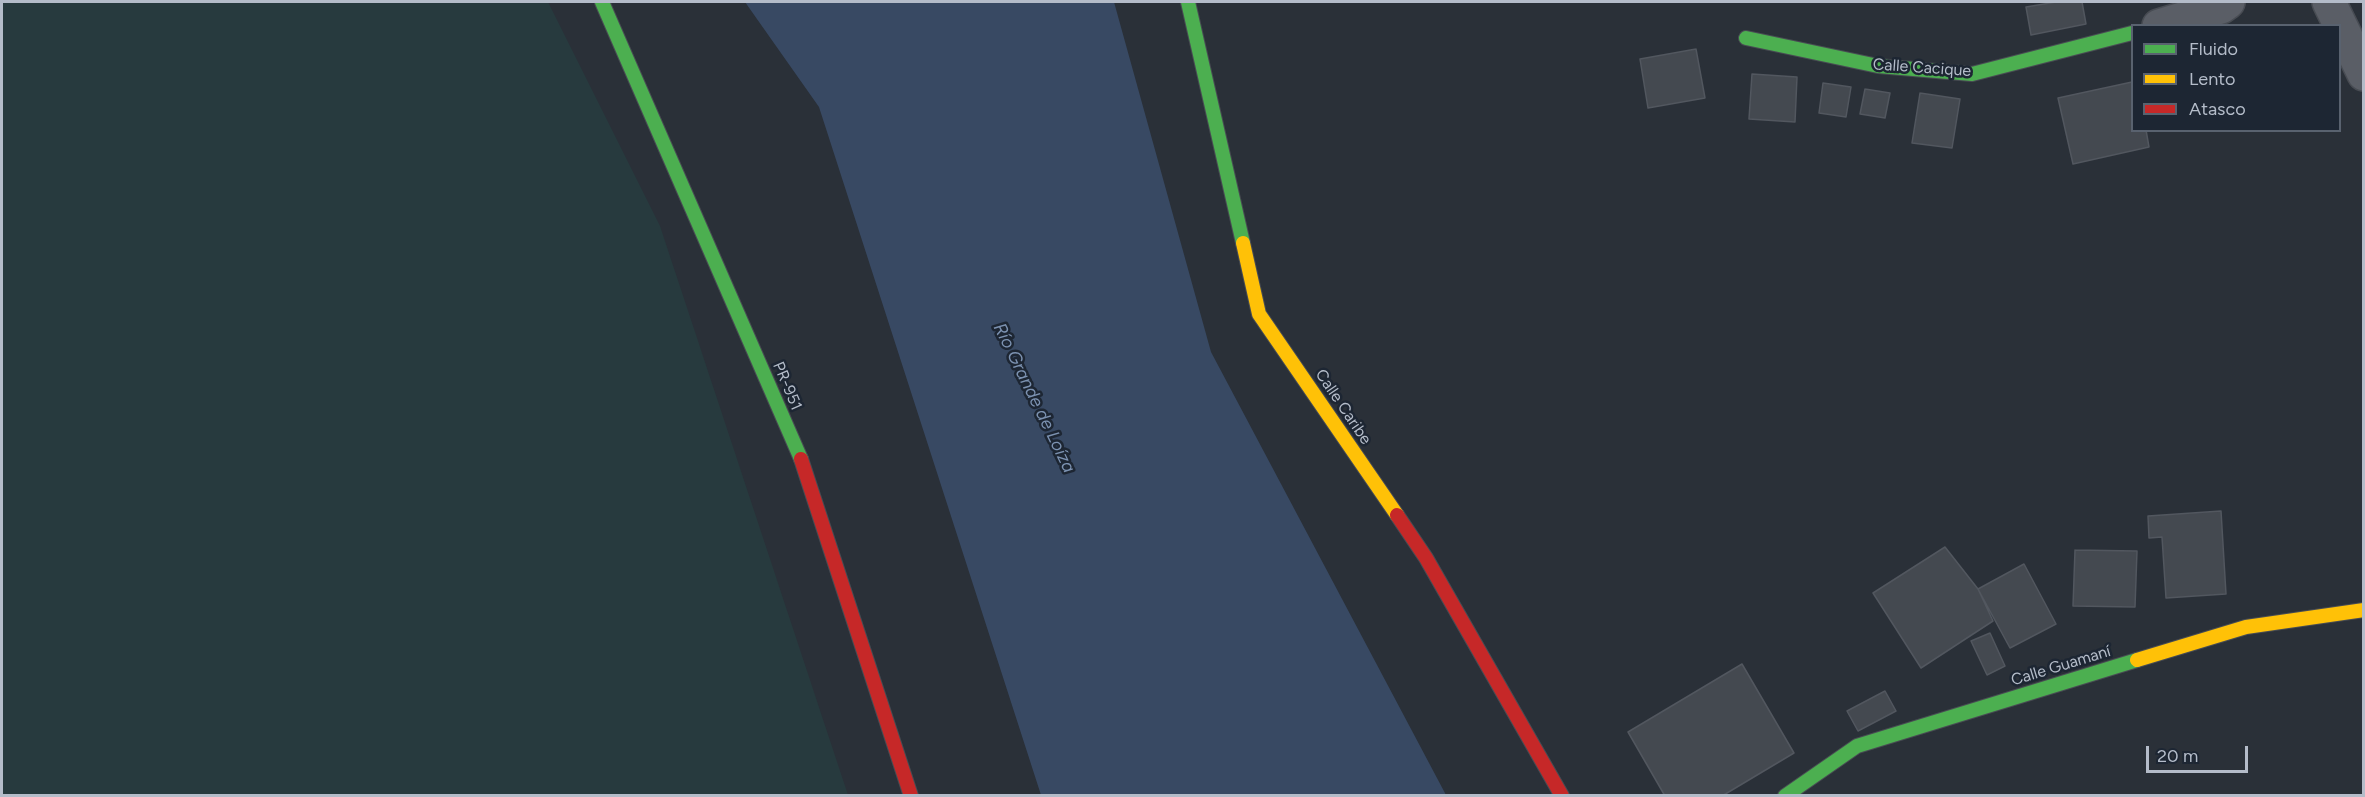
<!DOCTYPE html>
<html>
<head>
<meta charset="utf-8">
<style>
  body { margin:0 }
  #map { position:relative; width:2365px; height:797px; overflow:hidden; background:#2a3038; font-family:Figtree,sans-serif }
  canvas { display:block }
  .frame { position:absolute; inset:0; border:3px solid #b4bcc9; pointer-events:none }
  .legend { position:absolute; left:2131px; top:24px; width:210px; height:108px; box-sizing:border-box; background:#1d2633; border:2px solid #59626f; margin:0; padding:8px 10px; list-style:none; font-size:18px; color:#b4bcc9 }
  .legend li { display:flex; align-items:center; gap:12px; height:30px }
  .legend b { width:30px; border:2px solid #59626f }
  .scale { position:absolute; left:2146px; top:746px; width:102px; height:27px; box-sizing:border-box; border:3px solid #b4bcc9; border-top:0; padding-left:8px; font-size:18px; line-height:21px; white-space:nowrap; color:#b4bcc9; -webkit-text-stroke:4px #1d2633; paint-order:stroke }
</style>
</head>
<body>
<div id="map">
<canvas width="2365" height="797"></canvas>
<div class="frame"></div>
<ul class="legend">
<li><b style="height:8px;background:#4caf50"></b>Fluido</li>
<li><b style="height:8px;background:#ffc107"></b>Lento</li>
<li><b style="height:8px;background:#c62828"></b>Atasco</li>
</ul>
<div class="scale">20 m</div>
</div>
<script>
const c = document.querySelector('canvas').getContext('2d');
c.lineJoin = 'round';
function paint(path, color) {
  c.fillStyle = color;
  c.fill(path, 'evenodd');
}
function shape(rows) {
  const path = new Path2D();
  for (const r of rows) {
    path.moveTo(r[0], r[1]);
    for (let i = 2; i < r.length; i += 2) path.lineTo(r[i], r[i + 1]);
  }
  return path;
}
function trace(path, color, width, dash) {
  c.strokeStyle = color;
  c.lineWidth = width;
  c.lineCap = dash ? 'butt' : 'round';
  c.setLineDash(dash || []);
  c.stroke(path);
}
function label(font, color, halo, rows, align = 'center') {
  c.font = font + ' Figtree,sans-serif';
  c.lineWidth = 5;
  c.setLineDash([]);
  c.textBaseline = 'middle';
  c.strokeStyle = halo;
  c.fillStyle = color;
  for (const [text, x, y, turn = 0] of rows) {
    c.save();
    c.translate(x, y);
    c.rotate((+turn || 0) * Math.PI / 180);
    c.textAlign = isNaN(turn) ? turn : align;
    if (halo) c.strokeText(text, 0, 0);
    c.fillText(text, 0, 0);
    c.restore();
  }
}
const green = shape([
  [2,2,548,2,660,226,848,795,2,795]
]);
const water = shape([
  [745,2,1114,2,1211,352,1446,795,1041,795,819,107]
]);
const building = shape([
  [2056,2,2082,2,2086,24,2031,35,2026,7,2056,2],
  [1696,49,1705,98,1648,108,1640,59,1696,49],
  [1752,74,1797,77,1795,122,1749,119,1752,74],
  [2132,82,2132,130,2146,130,2149,147,2073,164,2058,98,2132,82],
  [1823,83,1851,87,1846,117,1819,113,1823,83],
  [1865,89,1890,93,1885,118,1860,114,1865,89],
  [1920,93,1960,99,1952,148,1912,143,1920,93],
  [2221,511,2226,594,2166,598,2162,537,2149,538,2148,516,2221,511],
  [1945,547,1978,589,1993,621,1921,668,1873,593,1945,547],
  [2075,550,2137,551,2135,607,2073,606,2075,550],
  [2024,564,2056,624,2010,648,1978,589,2024,564],
  [1990,633,2005,666,1987,675,1971,641,1990,633],
  [1742,664,1794,753,1722,796,1665,796,1628,732,1742,664],
  [1885,691,1896,711,1858,731,1847,711,1885,691]
]);
const street = shape([
  [2329,2,2364,74],
  [2159,26,2221,7,2228,2]
]);
const fast = shape([
  [602,2,801,459],
  [1188,2,1243,243],
  [1746,38,1878,66,1972,74,2132,33],
  [1785,796,1857,746,2137,660]
]);
const slow = shape([
  [1243,243,1259,314,1397,515],
  [2137,660,2246,627,2364,610]
]);
const jam = shape([
  [801,459,911,796],
  [1397,515,1426,558,1562,796]
]);
const streetNames = [
  ["Calle Cacique",1922,68,4],
  ["PR-951",787,386,67],
  ["Calle Caribe",1343,407,56],
  ["Calle Guamaní",2061,666,-17]
];
const waterNames = [
  ["Río Grande de Loíza",1034,398,64]
];
paint(green, '#273a3e');
paint(water, '#384963');
paint(building, '#444950');
trace(building, '#52575f', 1.5);
trace(street, '#484c53', 36);
trace(fast, '#484c53', 16);
trace(slow, '#484c53', 16);
trace(jam, '#484c53', 16);
trace(street, '#5a5e66', 33);
trace(fast, '#4caf50', 14);
trace(slow, '#ffc107', 14);
trace(jam, '#c62828', 14);
label('16px', '#b4bcc9', '#1d2633', streetNames);
label('italic 18px', '#7c92b1', '#1d2633', waterNames);
</script>
</body>
</html>
